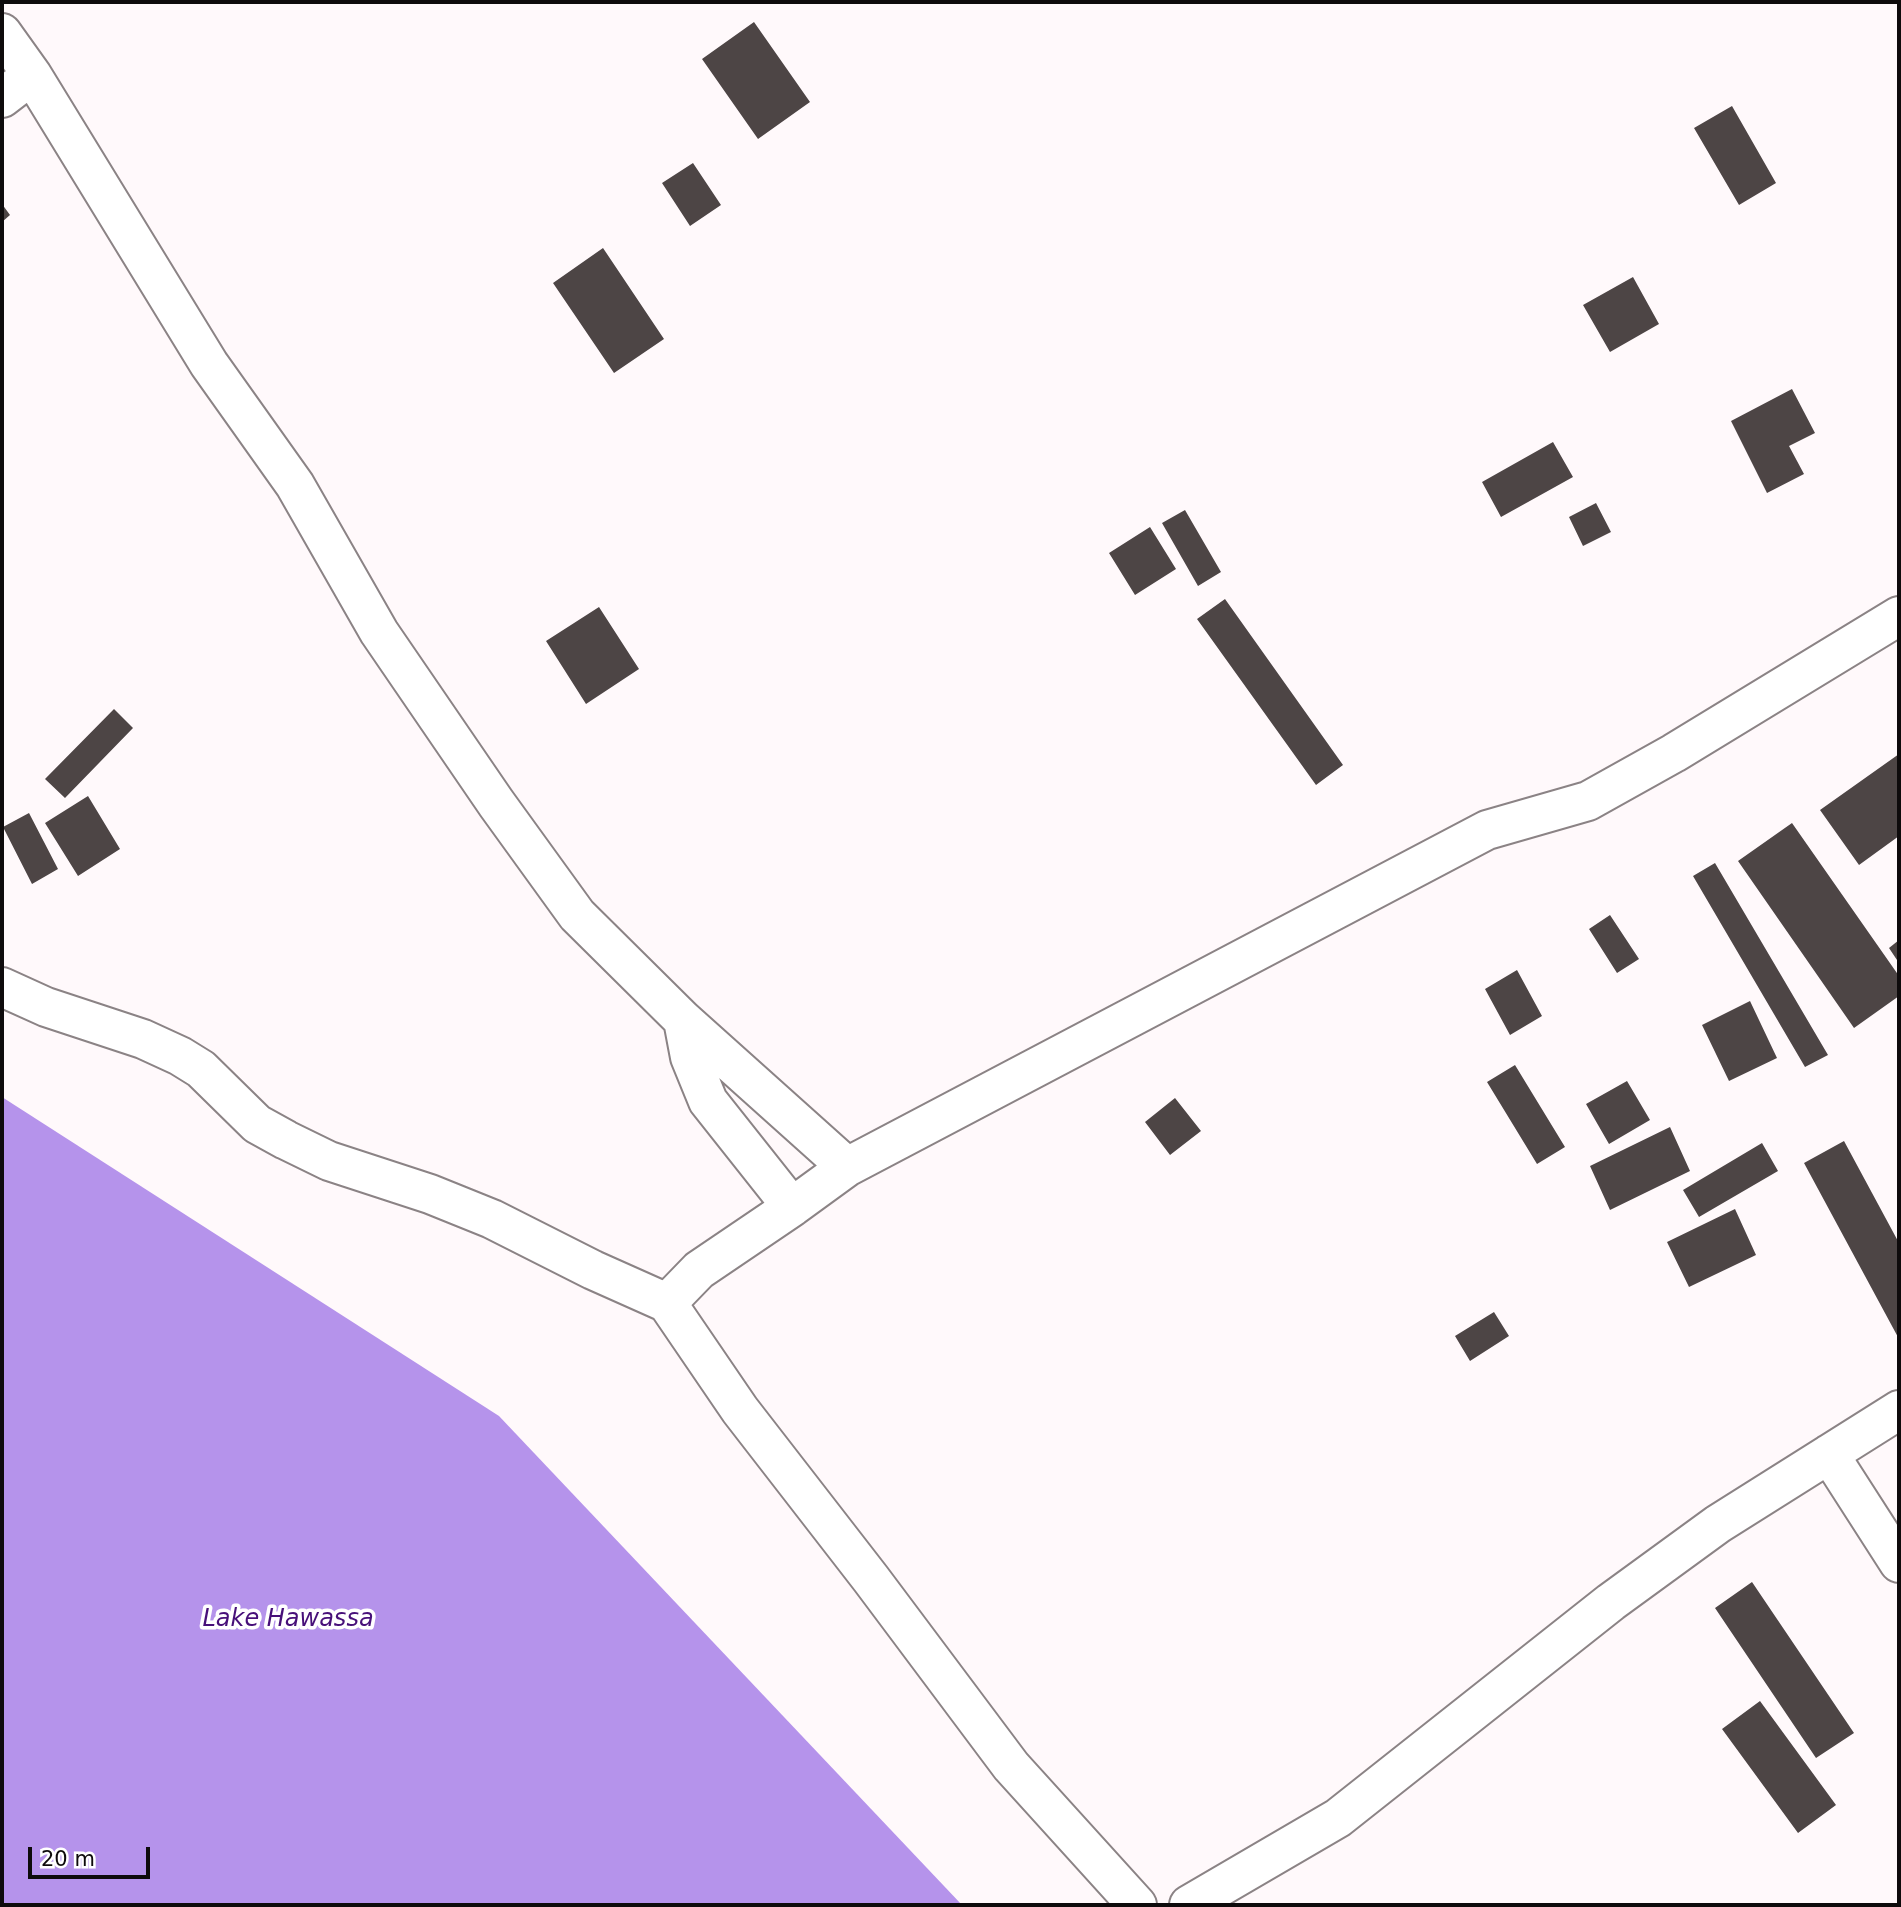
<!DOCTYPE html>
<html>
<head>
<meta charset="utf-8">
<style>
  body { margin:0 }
  #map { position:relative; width:1901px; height:1907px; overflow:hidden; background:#fff9fb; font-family:"DejaVu Sans",sans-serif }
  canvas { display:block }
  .frame { position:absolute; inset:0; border:4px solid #0e0b0c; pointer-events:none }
  .scale { position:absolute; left:28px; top:1847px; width:122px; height:32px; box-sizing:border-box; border:4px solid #0e0b0c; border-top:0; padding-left:9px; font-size:21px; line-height:24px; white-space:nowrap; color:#0e0b0c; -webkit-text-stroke:5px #fff; paint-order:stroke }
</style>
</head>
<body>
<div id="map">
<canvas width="1901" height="1907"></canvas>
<div class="frame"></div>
<div class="scale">20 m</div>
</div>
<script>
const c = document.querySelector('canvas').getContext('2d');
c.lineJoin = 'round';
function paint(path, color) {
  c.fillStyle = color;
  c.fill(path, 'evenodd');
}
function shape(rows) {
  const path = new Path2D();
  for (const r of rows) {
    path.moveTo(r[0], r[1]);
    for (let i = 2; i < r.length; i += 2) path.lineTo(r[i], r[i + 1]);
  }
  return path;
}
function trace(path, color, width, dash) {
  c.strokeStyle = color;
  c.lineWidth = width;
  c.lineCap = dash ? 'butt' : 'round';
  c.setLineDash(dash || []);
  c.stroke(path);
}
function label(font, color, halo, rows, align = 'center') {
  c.font = font + ' "DejaVu Sans",sans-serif';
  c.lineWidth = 7;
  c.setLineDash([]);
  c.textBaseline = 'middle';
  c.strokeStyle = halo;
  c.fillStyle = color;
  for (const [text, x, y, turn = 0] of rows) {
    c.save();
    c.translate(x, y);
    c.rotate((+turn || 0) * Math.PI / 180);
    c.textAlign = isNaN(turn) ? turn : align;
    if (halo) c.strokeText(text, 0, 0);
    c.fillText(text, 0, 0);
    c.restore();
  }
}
const water = shape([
  [2,1097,499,1416,962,1905,2,1905]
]);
const building = shape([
  [754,22,810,102,758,139,702,59],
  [1732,106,1776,183,1739,205,1694,128],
  [693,163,721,205,690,226,662,183],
  [2,204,10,215,2,222],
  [603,248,664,339,614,373,553,283],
  [1633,277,1659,324,1610,352,1583,305],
  [1792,389,1815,433,1789,446,1804,474,1767,493,1731,421],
  [1553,442,1573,477,1501,517,1482,482],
  [1596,503,1611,532,1583,546,1569,517],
  [1185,510,1221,572,1198,586,1162,523],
  [1150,527,1176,569,1135,595,1109,553],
  [1225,599,1343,765,1316,785,1197,619],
  [599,607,639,669,586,704,546,641],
  [114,709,133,728,65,798,45,779],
  [1899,754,1899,836,1859,865,1820,810],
  [88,796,120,849,78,876,45,823],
  [29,813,58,869,32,884,3,827],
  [1792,823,1899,976,1899,996,1854,1028,1738,861],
  [1715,863,1828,1055,1805,1067,1693,876],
  [1610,915,1639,959,1617,973,1589,929],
  [1899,940,1899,963,1889,948],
  [1517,970,1542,1016,1510,1035,1485,989],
  [1750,1001,1777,1058,1729,1081,1702,1025],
  [1515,1065,1565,1147,1537,1164,1487,1082],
  [1627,1081,1650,1120,1609,1144,1586,1104],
  [1175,1098,1201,1131,1170,1155,1145,1122],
  [1670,1127,1690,1171,1610,1210,1590,1166],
  [1844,1141,1899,1243,1899,1339,1804,1163],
  [1762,1143,1778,1171,1699,1217,1683,1190],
  [1735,1209,1756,1255,1689,1287,1667,1242],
  [1494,1312,1509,1336,1470,1361,1455,1336],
  [1752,1582,1854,1733,1816,1758,1715,1608],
  [1760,1701,1836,1805,1798,1833,1722,1729]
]);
const minor = shape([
  [2,33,32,75,209,364,295,485,379,632,496,803,577,915,683,1020,847,1167],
  [2,98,32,75],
  [2,987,46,1007,143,1039,180,1056,201,1069,257,1124,286,1140,329,1161,430,1194,492,1219,593,1270,667,1303,740,1410,871,1579,1011,1766,1137,1905],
  [683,1020,690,1057,708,1101,792,1207],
  [667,1303,699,1270,792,1207,847,1167,1487,830,1588,801,1674,753,1899,616],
  [1829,1454,1899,1563],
  [1189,1905,1338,1818,1611,1602,1718,1524,1899,1410]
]);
const waterNames = [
  ["Lake Hawassa",288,1620]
];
paint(water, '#b593eb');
paint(building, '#4d4545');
trace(minor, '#8b8385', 42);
trace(minor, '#fff', 38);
label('italic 24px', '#471079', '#fff', waterNames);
</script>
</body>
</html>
